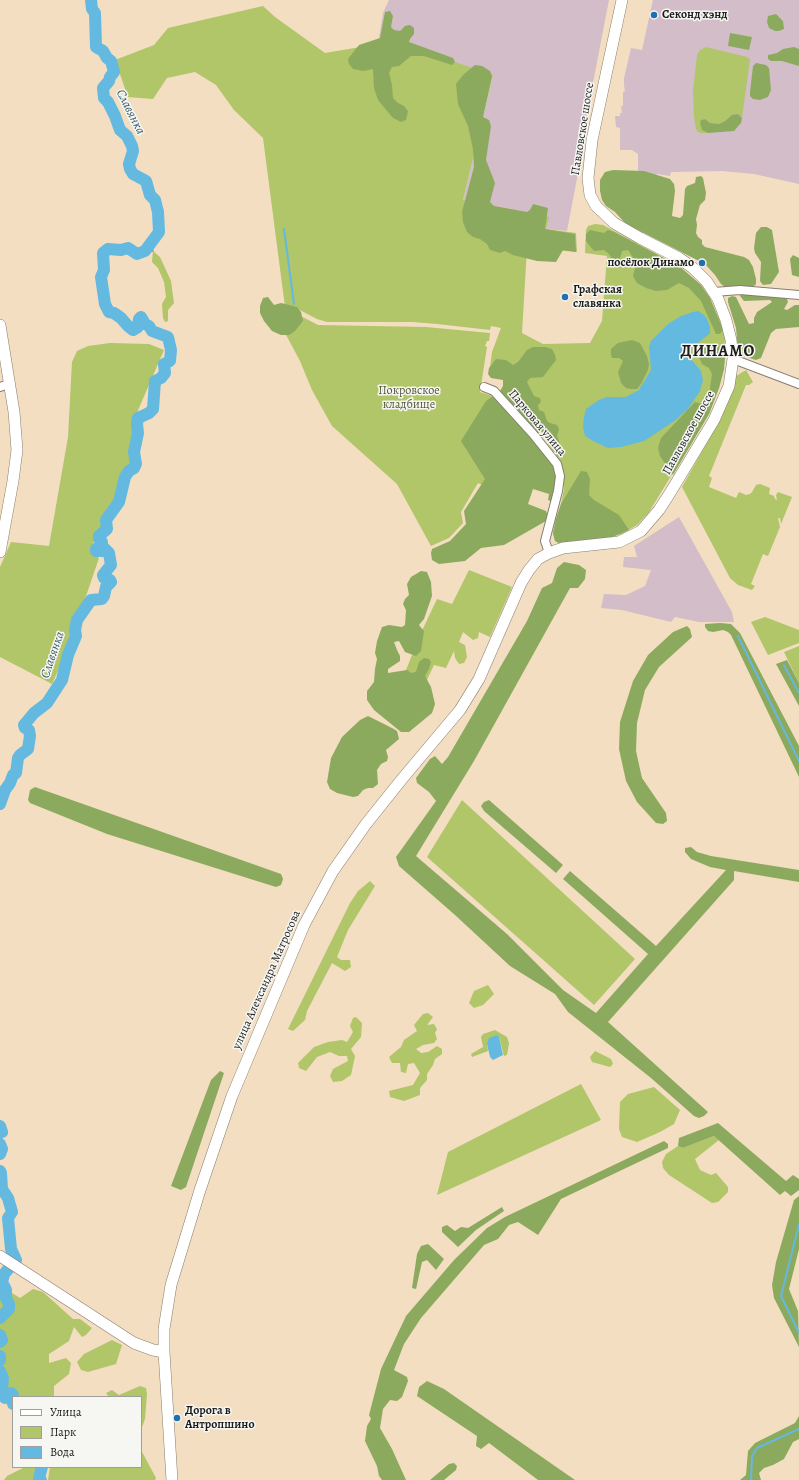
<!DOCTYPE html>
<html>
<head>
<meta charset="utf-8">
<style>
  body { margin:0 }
  #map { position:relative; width:799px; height:1480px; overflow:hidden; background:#f3dec2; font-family:Alegreya,serif }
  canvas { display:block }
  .legend { position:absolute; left:12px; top:1396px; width:130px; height:72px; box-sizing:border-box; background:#f6f6f2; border:1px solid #9f9f9c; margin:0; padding:5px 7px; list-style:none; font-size:12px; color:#1c1c1c }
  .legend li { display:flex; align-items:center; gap:8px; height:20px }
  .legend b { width:20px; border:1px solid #9f9f9c }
</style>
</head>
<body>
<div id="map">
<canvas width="799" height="1480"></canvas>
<ul class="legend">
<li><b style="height:5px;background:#fff"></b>Улица</li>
<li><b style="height:11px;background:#b1c569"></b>Парк</li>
<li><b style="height:11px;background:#63b9e0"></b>Вода</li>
</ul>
</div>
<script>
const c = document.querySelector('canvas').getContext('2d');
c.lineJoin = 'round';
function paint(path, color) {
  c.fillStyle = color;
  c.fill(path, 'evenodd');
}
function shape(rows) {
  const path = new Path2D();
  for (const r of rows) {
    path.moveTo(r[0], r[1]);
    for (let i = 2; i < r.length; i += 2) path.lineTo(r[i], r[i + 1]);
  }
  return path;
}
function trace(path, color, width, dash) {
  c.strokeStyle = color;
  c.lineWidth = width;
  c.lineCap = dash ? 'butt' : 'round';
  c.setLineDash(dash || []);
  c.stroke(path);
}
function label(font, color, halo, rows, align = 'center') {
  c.font = font + ' Alegreya,serif';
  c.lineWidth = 3;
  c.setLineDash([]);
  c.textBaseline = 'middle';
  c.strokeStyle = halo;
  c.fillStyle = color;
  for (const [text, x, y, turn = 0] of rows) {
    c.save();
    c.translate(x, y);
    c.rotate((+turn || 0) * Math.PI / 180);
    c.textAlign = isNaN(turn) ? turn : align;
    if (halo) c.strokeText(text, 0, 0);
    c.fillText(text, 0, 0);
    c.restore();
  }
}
const industrial = shape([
  [389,0,609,0,585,124,580,124,577,142,583,147,567,231,546,229,548,217,463,200,493,75,378,44,383,13],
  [653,0,799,0,799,184,754,174,722,171,671,172,670,176,657,174,656,176,638,174,638,154,632,150,620,150,620,128,616,127,615,116,620,116,620,113,622,113,621,106,623,106,623,92,625,91,624,85,624,78,631,48,642,50],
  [679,517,732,612,734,622,699,622,675,617,671,622,622,610,601,608,604,594,626,595,645,586,651,570,623,567,624,557,637,557,634,546]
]);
const green = shape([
  [263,6,275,17,325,53,378,44,414,48,493,75,463,200,549,217,546,229,576,233,577,252,527,248,522,333,543,344,590,343,602,321,607,256,585,253,586,230,588,226,595,224,603,225,679,266,701,285,710,298,720,321,725,337,724,369,719,388,709,414,649,512,637,525,622,534,612,537,559,543,555,541,553,533,556,519,561,504,564,489,564,476,561,463,548,444,551,440,504,378,489,375,492,352,501,328,491,326,490,330,437,324,412,322,327,322,317,319,294,307,285,307,263,138,234,110,216,85,195,72,167,78,153,99,128,97,115,60,154,45,168,28],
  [706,47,747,57,750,59,742,118,738,114,732,115,725,121,719,124,710,123,705,119,701,120,702,130,708,133,701,133,698,132,696,129,694,117,693,91,697,55,700,50],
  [153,251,160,257,171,281,174,303,168,310,168,321,165,322,163,318,162,304,166,297,164,282,158,268,152,262],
  [291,311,318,325,426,327,490,333,489,341,487,341,485,346,487,347,480,392,492,396,527,435,491,489,478,483,461,512,463,523,449,538,431,546,397,484,332,426,312,390,300,361,276,316],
  [110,343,149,344,164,350,136,415,131,445,132,464,121,478,119,493,105,525,95,533,92,552,99,558,84,602,73,630,64,657,52,684,0,657,0,567,11,542,49,546,68,437,72,362,77,351,88,346],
  [746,370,753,382,749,385,746,385,709,476,712,478,709,487,736,498,739,492,746,495,750,494,752,492,756,485,760,484,770,488,769,494,774,496,775,499,777,500,776,495,778,492,792,497,781,524,780,518,778,518,780,527,768,556,763,554,751,584,755,586,752,590,738,585,730,578,682,487,717,425,732,392,736,376],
  [469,570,512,587,490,637,479,632,478,638,473,640,463,632,459,642,465,645,467,657,464,663,459,664,455,658,454,651,446,668,434,665,424,686,403,678,419,637,437,599,452,604],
  [765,617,799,630,799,643,768,655,751,622],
  [799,646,799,683,784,652],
  [462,800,635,959,594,1005,427,857],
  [370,881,375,886,348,930,337,957,341,960,350,960,351,967,345,971,332,963,307,1011,305,1020,293,1031,288,1029,350,903,358,891],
  [488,985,494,994,483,1005,474,1008,469,1003,474,991],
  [428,1013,433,1017,427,1025,434,1024,437,1029,435,1033,437,1039,434,1043,423,1045,416,1049,421,1053,428,1052,437,1046,442,1049,442,1054,435,1059,433,1065,427,1074,427,1080,420,1088,420,1095,404,1101,390,1097,389,1091,413,1085,420,1073,414,1063,408,1064,406,1073,401,1072,400,1063,392,1063,389,1057,401,1047,404,1040,417,1031,414,1025,423,1014],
  [356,1017,362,1023,361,1037,351,1049,355,1056,351,1075,342,1081,333,1082,330,1076,333,1069,348,1061,347,1056,339,1056,330,1052,317,1057,306,1071,299,1068,298,1063,314,1047,328,1042,342,1040,347,1042,353,1032,350,1026,353,1018],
  [495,1030,507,1037,509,1043,507,1055,504,1056,499,1037,487,1044,488,1051,472,1057,471,1054,483,1047,481,1037,483,1034],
  [595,1051,611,1059,613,1064,610,1067,592,1062,590,1057],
  [581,1084,601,1120,437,1195,448,1152],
  [654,1087,680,1110,674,1124,660,1132,637,1142,622,1137,619,1129,620,1102,628,1094],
  [714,1136,719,1140,695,1159,700,1170,711,1175,716,1173,728,1187,728,1192,718,1202,712,1203,669,1175,663,1168,662,1162,666,1154,678,1146,683,1148],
  [0,1273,6,1277,7,1290,20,1298,33,1289,43,1292,73,1319,80,1319,92,1328,86,1335,82,1337,74,1327,69,1341,49,1354,49,1363,66,1358,71,1363,69,1374,54,1386,54,1397,13,1397,13,1404,9,1398,0,1394],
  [112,1340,122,1345,116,1364,88,1372,81,1370,77,1362,84,1354],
  [140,1386,146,1388,147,1394,145,1419,141,1430,141,1397,109,1397,106,1393,112,1390,119,1395],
  [141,1450,156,1478,155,1480,48,1480,50,1467,141,1467],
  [25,1467,39,1467,41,1480,4,1480,7,1476]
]);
const forest = shape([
  [390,11,393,16,391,27,394,30,400,31,405,26,410,25,414,28,414,34,410,39,409,42,453,58,455,62,452,65,424,56,411,56,399,66,392,67,389,73,392,85,393,98,398,103,404,106,408,111,406,120,401,122,393,118,378,100,374,88,373,69,363,71,353,69,349,64,348,59,359,45,380,38,385,12],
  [776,14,783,21,784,29,779,31,775,31,769,28,767,22,768,16],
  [730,33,752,37,749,50,728,46],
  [794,47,799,49,799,66,782,61,771,61,768,59,768,55,777,53,783,49],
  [756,63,766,65,769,68,771,90,768,97,760,100,753,99,750,96,750,92,753,66],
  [475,65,482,66,490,71,492,76,483,117,489,120,491,126,486,160,495,183,490,202,494,206,527,212,530,210,533,204,548,208,545,229,575,234,576,252,563,250,556,262,537,261,513,255,505,251,500,253,490,250,487,244,480,239,473,237,467,232,463,222,462,212,474,167,473,149,468,126,458,104,456,84,463,75],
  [738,114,742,118,741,123,734,131,708,133,702,130,700,123,701,120,705,119,710,123,719,124,725,121,732,115],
  [613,170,644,171,670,179,674,184,675,191,672,216,680,218,683,215,685,189,687,186,695,183,696,177,701,176,703,178,706,193,705,200,700,205,696,219,697,225,696,233,698,237,702,240,702,244,705,247,744,257,749,260,753,267,756,279,756,284,752,288,725,287,721,284,715,275,705,264,626,224,615,212,606,206,602,200,600,191,600,180,605,172],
  [761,227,767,227,772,230,779,272,771,284,763,285,760,281,761,262,755,253,754,248,756,233],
  [590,230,604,233,608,230,614,232,679,266,701,285,710,298,723,330,720,334,716,334,701,301,689,288,679,283,667,290,656,291,646,288,637,283,633,276,635,268,634,259,628,250,622,251,619,262,614,262,609,254,604,250,594,251,586,241,586,234],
  [793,255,799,258,799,277,792,275,790,259],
  [742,291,780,295,787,299,788,302,784,309,787,310,795,305,799,305,799,327,776,329,771,333,761,358,756,360,743,356,738,352,736,328,728,302,728,298,732,296,736,297,749,324,754,323,754,318,757,312,772,302,770,300,744,301,740,296],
  [268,297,274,305,281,303,297,307,301,312,303,321,295,331,289,335,281,335,272,331,264,321,260,313,260,306,263,298],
  [632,340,640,343,647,356,649,364,648,370,641,384,637,389,631,389,626,388,621,383,618,372,623,361,619,358,612,358,611,354,611,349,618,343],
  [708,343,716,344,722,351,725,358,724,369,719,388,709,414,673,475,660,456,658,448,661,438,695,402,705,405,709,396,712,374,709,368,702,364,699,357,701,348],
  [533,347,545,347,552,349,555,355,556,360,543,377,530,378,527,382,534,396,540,398,541,402,538,405,539,410,544,412,547,421,550,423,557,425,559,429,557,436,563,452,561,457,558,457,547,435,540,431,538,434,557,468,553,502,548,500,549,494,533,489,528,504,546,511,548,516,546,521,504,545,481,548,465,561,439,564,432,560,431,553,432,549,450,541,466,524,464,511,485,479,461,441,486,401,500,391,503,386,503,380,491,378,488,374,489,368,496,359,506,360,513,365,518,362,527,350],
  [581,471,587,472,590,479,589,495,594,500,619,515,629,530,612,537,559,543,555,541,553,533,556,519,561,504],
  [564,562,579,565,586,570,585,579,578,588,570,588,474,761,416,856,507,934,563,990,596,1013,648,954,563,879,570,871,656,946,726,870,710,867,691,859,685,852,685,848,691,847,697,852,711,856,799,870,799,882,734,871,734,880,608,1022,708,1112,704,1116,699,1118,694,1116,651,1078,568,1012,555,994,510,966,455,915,399,866,396,857,436,801,429,792,417,783,416,778,430,759,435,756,442,764,448,757,527,621,542,588,552,583,557,568],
  [421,571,427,572,431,582,432,596,424,619,419,625,424,631,421,651,416,656,405,652,399,641,394,642,397,650,400,656,400,661,388,669,388,673,407,670,411,673,416,672,419,662,424,658,429,659,431,662,429,669,425,676,431,687,435,704,432,713,409,732,401,732,374,710,367,700,367,691,374,682,375,669,377,659,375,653,377,641,382,627,389,625,402,627,405,625,406,610,403,604,405,599,409,595,407,584,411,577],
  [720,623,731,624,740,633,799,746,799,777,731,635,728,632,723,630,713,632,708,631,705,627,705,624],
  [687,626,690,629,692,637,659,667,645,690,637,723,636,751,642,778,666,813,667,821,663,824,656,823,637,802,626,781,619,749,620,722,633,681,648,655,673,632],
  [787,660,799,683,799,706,776,664],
  [368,716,392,728,397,731,399,739,386,750,388,757,387,761,381,764,377,770,378,784,373,788,368,788,363,790,358,796,353,797,337,793,330,789,327,782,331,758,342,737,360,720],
  [35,787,281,874,283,879,281,885,276,887,107,834,30,803,28,800,30,790],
  [489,800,563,865,556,873,484,811,481,806,484,802],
  [220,1071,224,1073,186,1187,181,1190,171,1186,211,1080],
  [718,1123,786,1181,793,1175,799,1179,799,1190,791,1196,785,1191,780,1195,714,1136,683,1148,678,1146,679,1138],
  [664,1141,668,1144,668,1148,561,1199,538,1235,518,1222,509,1225,498,1239,484,1245,421,1318,404,1344,394,1370,407,1377,408,1381,402,1397,397,1401,390,1400,383,1409,380,1428,392,1449,406,1480,382,1480,379,1476,377,1466,365,1441,367,1426,371,1419,369,1415,381,1369,406,1316,454,1260,487,1228,505,1217],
  [799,1196,799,1249,789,1289,798,1311,799,1347,774,1298,772,1285,776,1262,794,1200],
  [502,1207,504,1211,476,1230,458,1247,442,1232,442,1227,447,1225,455,1231,461,1227,468,1228],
  [428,1244,444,1259,436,1270,427,1260,422,1262,416,1289,412,1288,417,1254,421,1246],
  [427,1381,444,1389,575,1480,538,1480,489,1443,481,1449,476,1446,477,1436,417,1396,419,1387],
  [799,1416,799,1439,793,1442,784,1459,773,1465,764,1468,759,1473,761,1480,740,1480,746,1475,748,1451,755,1443,795,1423],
  [454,1463,457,1466,456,1470,444,1480,430,1480,449,1464]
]);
const water = shape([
  [698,311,704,315,707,319,710,327,710,333,708,335,695,345,690,350,690,358,701,371,703,381,700,391,688,409,673,422,644,441,621,447,608,448,593,441,585,436,583,427,584,417,586,409,599,400,607,397,626,397,639,390,651,370,649,347,651,341,668,324,681,316,693,312],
  [497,1035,499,1037,503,1055,493,1060,490,1057,487,1044,489,1038]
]);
const stream = shape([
  [284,229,294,304],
  [147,248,153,251],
  [738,636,799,761],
  [784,665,799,693],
  [799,1224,781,1296,799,1333],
  [751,1480,752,1456,757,1448,799,1429]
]);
const river = shape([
  [0,804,5,790,10,783,13,775,16,773,18,758,20,755,28,749,30,736,29,730,25,728,24,725,34,713,47,703,62,680,68,655,76,636,75,630,77,620,91,600,102,599,104,596,106,587,111,582,110,580,104,578,103,575,111,565,109,553,105,549,102,551,96,551,96,549,102,545,102,542,99,539,99,536,107,529,106,520,119,502,125,477,129,471,134,468,136,464,134,452,138,433,137,424,138,418,149,413,153,409,155,381,161,378,165,373,164,364,170,361,171,350,168,337,152,331,149,326,145,324,141,317,139,319,138,327,133,330,128,326,121,318,114,313,109,312,105,304,101,277,104,270,103,253,108,249,121,250,128,248,137,254,145,251,159,232,158,212,155,200,150,195,146,181,133,174,130,169,129,164,133,151,132,146,127,136,120,130,115,116,108,102,104,98,103,88,109,81,110,77,114,72,111,61,107,58,103,51,96,47,95,13,92,9,91,0],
  [0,1126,2,1132,0,1133],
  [0,1144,2,1149,0,1154],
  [0,1171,1,1173,2,1189,8,1198,12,1212,8,1218,11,1249,16,1260,4,1274,2,1282,6,1290,6,1298,9,1304,9,1309,0,1318],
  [0,1335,2,1340,0,1342],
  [0,1356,0,1360],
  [0,1371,3,1378,2,1388,3,1396,5,1398,8,1394,11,1393,13,1395,13,1404],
  [41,1480,39,1478,42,1467]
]);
const street = shape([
  [714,292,740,290,799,295],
  [733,359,799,384],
  [0,387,9,384],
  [484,387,494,391,533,434,557,464,560,476,558,491,545,541,549,553]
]);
const secondary = shape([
  [0,325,14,412,17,450,13,481,0,552],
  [0,1256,134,1343,153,1350,164,1352],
  [172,1480,164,1352,164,1329,171,1285,200,1190,232,1096,304,925,333,871,366,824,402,779,460,710,479,679,521,583,529,570,538,559,549,553,563,548,619,542,641,531,659,510,670,493,714,420,729,386,733,359,731,340,726,320,718,299,707,282,693,268,679,258,640,238,614,223,596,206,590,195,588,178,592,140,622,0]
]);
const markers = [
  [654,15,4,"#1f6fb2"],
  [702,263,4,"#1f6fb2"],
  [565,297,4,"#1f6fb2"],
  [177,1418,4,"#1f6fb2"]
];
const poiNames = [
  ["Секонд хэнд",662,15],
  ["посёлок Динамо",694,263,"right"],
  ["Графская",573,290],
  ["славянка",573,304],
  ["Дорога в",185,1411],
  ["Антропшино",185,1425]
];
const streetNames = [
  ["Павловское шоссе",583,129,-81],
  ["Парковая улица",537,423,50],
  ["Павловское шоссе",689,433,-61],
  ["улица Александра Матросова",267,980,-66]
];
const parkNames = [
  ["Покровское",409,391],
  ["кладбище",409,405]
];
const waterNames = [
  ["Славянка",130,112,63],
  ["Славянка",53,655,-71]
];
const districtNames = [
  ["ДИНАМО",718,352]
];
paint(industrial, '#d2bdc8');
paint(green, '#b1c569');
paint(forest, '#8caa5d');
paint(water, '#63b9e0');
trace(stream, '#63b9e0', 2);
trace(river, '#63b9e0', 12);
trace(street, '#887d6f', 10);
trace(secondary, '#887d6f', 12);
trace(street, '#fff', 8);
trace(secondary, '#fff', 11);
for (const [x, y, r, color] of markers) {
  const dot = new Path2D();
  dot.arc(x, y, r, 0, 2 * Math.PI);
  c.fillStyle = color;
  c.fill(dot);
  trace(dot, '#f6f6f2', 1.5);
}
label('bold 12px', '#1c1c1c', '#f6f6f2', poiNames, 'left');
label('12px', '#1c1c1c', '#f6f6f2', streetNames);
label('12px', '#505737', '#f6f6f2', parkNames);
label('italic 13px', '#385b6a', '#f6f6f2', waterNames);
c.letterSpacing = '1px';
label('bold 16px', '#1c1c1c', '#f6f6f2', districtNames);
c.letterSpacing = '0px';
</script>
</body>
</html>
